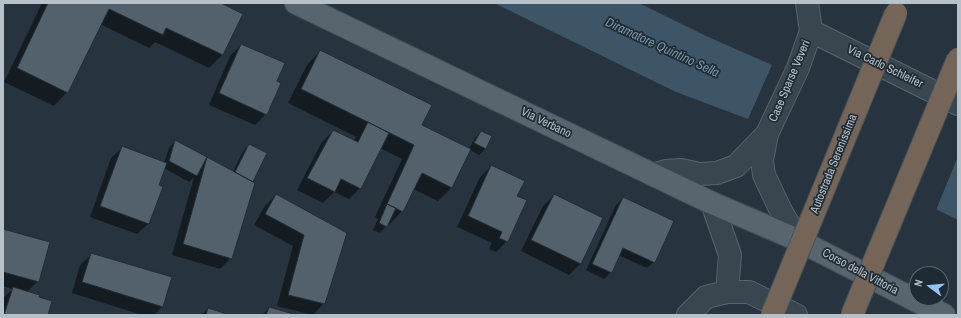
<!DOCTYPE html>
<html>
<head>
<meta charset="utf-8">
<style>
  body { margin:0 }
  #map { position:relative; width:961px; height:318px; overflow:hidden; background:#27343f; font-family:"Archivo Narrow",sans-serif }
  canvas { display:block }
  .frame { position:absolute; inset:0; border:4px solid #b7c1c9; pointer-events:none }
  .north { position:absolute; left:909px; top:266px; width:40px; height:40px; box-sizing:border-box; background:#1f2b34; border:1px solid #5c6770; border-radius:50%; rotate:286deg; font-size:11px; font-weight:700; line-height:16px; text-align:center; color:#b7c1c9 }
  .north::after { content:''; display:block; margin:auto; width:14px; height:18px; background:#93c5f2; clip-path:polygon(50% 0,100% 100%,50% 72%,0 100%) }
</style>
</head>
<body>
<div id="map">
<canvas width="961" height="318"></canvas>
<div class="frame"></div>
<div class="north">N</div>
</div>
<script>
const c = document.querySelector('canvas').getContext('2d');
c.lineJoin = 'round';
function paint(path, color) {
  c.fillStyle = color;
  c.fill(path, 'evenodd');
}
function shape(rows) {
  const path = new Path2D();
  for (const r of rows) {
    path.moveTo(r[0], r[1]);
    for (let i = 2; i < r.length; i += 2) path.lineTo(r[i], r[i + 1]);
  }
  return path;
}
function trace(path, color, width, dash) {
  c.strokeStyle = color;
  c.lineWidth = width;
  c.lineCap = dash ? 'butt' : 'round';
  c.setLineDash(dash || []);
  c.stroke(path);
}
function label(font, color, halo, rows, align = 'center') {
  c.font = font + ' "Archivo Narrow",sans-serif';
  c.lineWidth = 3.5;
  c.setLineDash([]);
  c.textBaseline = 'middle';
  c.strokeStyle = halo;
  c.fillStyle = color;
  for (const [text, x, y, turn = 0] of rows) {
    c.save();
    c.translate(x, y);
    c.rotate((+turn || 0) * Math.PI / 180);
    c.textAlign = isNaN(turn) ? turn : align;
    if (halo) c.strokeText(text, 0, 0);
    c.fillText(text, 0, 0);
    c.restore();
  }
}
const water = shape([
  [494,3,639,3,706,36,772,65,748,119,676,92],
  [958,156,958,220,936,209]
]);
const pier = shape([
  [773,63,774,65,750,120,748,121],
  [958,154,958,156,936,210,935,208,956,155]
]);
const shadow = shape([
  [42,3,218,3,222,55,209,68,155,42,149,48,100,24,67,92,54,106,4,82],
  [241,45,276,81,266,114,255,125,209,105,230,56],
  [320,51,421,125,469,149,475,138,481,132,485,149,479,155,470,150,451,188,438,201,413,189,402,211,389,225,388,224,380,233,373,230,378,219,375,217,402,159,380,148,360,188,349,199,334,192,323,203,297,190,322,142,333,131,354,141,356,137,288,103,307,65],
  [175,141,204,161,207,158,233,172,243,151,250,145,251,182,231,258,220,269,172,255,194,177,189,182,164,168,158,186,149,223,137,234,90,217,111,158,123,147,164,163,169,148],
  [491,166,516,197,507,241,496,252,489,249,492,243,457,227,480,177],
  [276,195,346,233,324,303,313,315,277,306,293,246,254,225,265,206],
  [554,195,602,218,580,264,569,275,521,251,543,206],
  [623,198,654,262,647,268,618,255,611,272,604,279,586,270,616,205],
  [3,230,38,281,27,292,38,298,47,315,3,315,3,298,13,289,3,286],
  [92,254,162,307,154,315,142,315,72,293,80,265],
  [269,308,294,315,262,315],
  [208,309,223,315,202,315]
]);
const building = shape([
  [48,3,221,3,243,14,223,55,166,28,163,35,109,9,68,93,17,68,48,3],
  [241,44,285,63,277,81,281,83,267,115,219,93,241,44],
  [320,50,432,105,422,125,471,149,452,188,422,173,403,212,387,204,414,145,301,89,320,50],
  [368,122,389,133,361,189,341,179,335,192,307,178,333,130,358,142,368,122],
  [481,131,492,136,486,149,474,143,481,131],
  [175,140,207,157,197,176,169,161,175,140],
  [249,144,267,153,253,182,235,172,249,144],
  [122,146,167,163,159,185,163,187,149,224,100,206,122,146],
  [207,157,255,183,232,259,183,244,207,157],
  [491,165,525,181,517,196,527,200,508,242,499,238,502,232,468,216,491,165],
  [276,194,347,233,325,304,288,295,304,235,265,214,276,194],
  [554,194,603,218,581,264,531,240,554,194],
  [623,197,674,221,655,263,623,248,612,273,592,264,623,197],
  [387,204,396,208,387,227,379,223,387,204],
  [3,229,50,242,39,282,3,272,3,229],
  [91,253,172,277,163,307,82,282,91,253],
  [13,287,40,295,39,297,52,301,48,315,4,315,13,287],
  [269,307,297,315,266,315,269,307],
  [208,308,224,313,224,315,206,315,208,308]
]);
const minor = shape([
  [811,31,958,104],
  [767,134,798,68,811,31,807,3],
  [653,175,666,171,681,170,699,174,717,173,736,166,767,134,762,160,764,175,781,211,798,240],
  [712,203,730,255,727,292],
  [688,315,706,297,727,292,749,292,796,315]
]);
const primary = shape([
  [296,3,712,203,798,240,944,315]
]);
const motorwayBridge = shape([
  [772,315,896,13],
  [852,315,958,59]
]);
const streetNames = [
  ["Via Carlo Schleifer",885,67,26],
  ["Case Sparse Veveri",790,81,-67],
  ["Via Verbano",546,123,26],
  ["Autostrada Serenissima",834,164,-68],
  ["Corso della Vittoria",860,272,28]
];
const waterNames = [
  ["Diramatore Quintino Sella",662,48,25]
];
paint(water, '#3d5566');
paint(pier, '#27343f');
paint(shadow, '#0007');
paint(building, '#52616b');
trace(building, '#212d36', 1);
trace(minor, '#58646c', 24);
trace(primary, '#444f58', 24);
trace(minor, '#3a464f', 22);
trace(primary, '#59656e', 22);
trace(motorwayBridge, '#455159', 24, []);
trace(motorwayBridge, '#746558', 22);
label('12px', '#b7c1c9', '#1f2b34', streetNames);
label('italic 13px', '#7996aa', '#1f2b34', waterNames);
</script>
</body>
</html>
